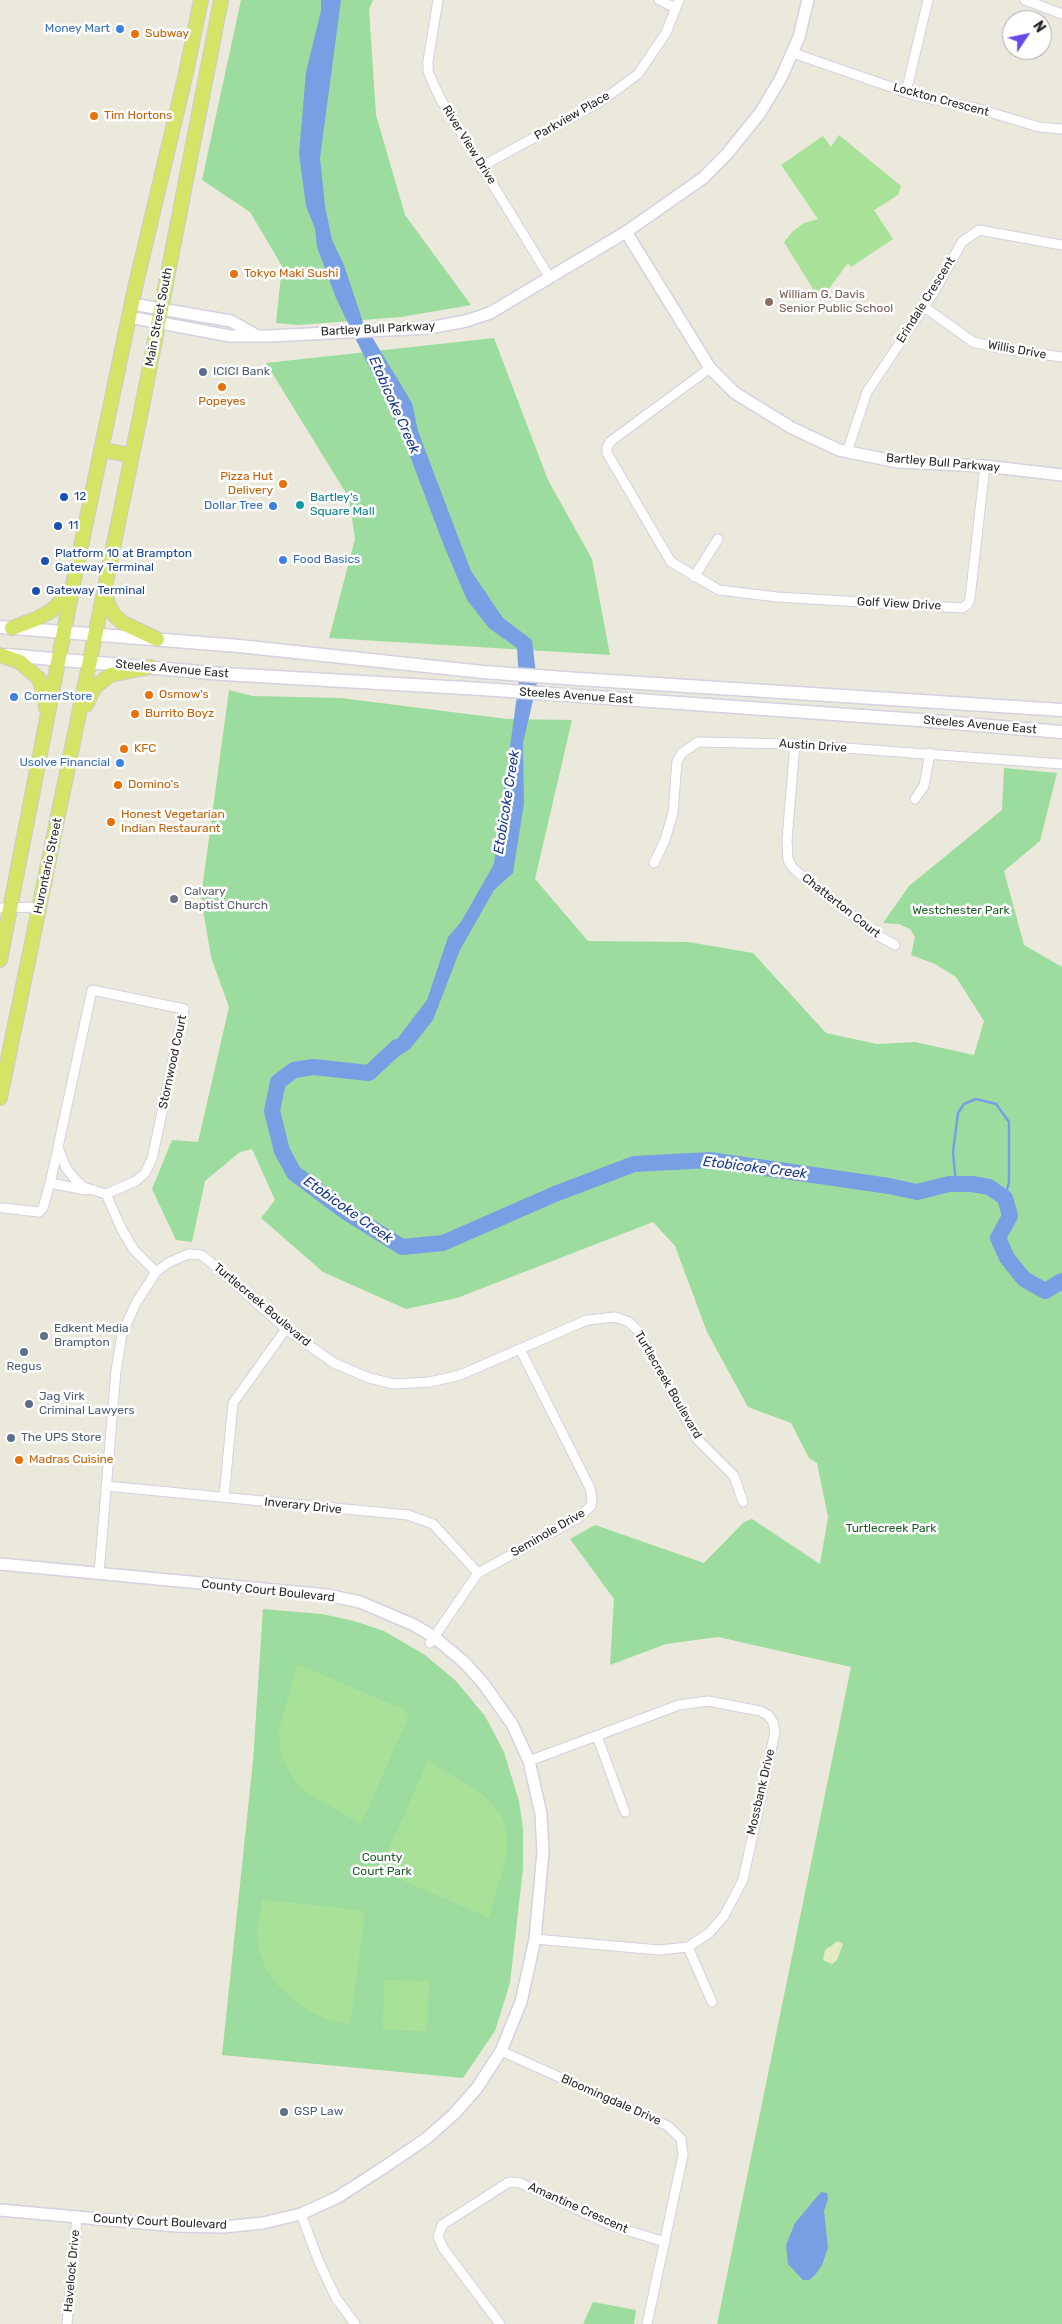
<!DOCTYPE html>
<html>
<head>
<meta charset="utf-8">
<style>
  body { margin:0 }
  #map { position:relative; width:1062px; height:2324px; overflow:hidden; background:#eae9dc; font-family:Rubik,sans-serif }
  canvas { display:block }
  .north { position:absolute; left:1002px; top:10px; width:50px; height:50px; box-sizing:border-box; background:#fff; border:1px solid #a9a9a9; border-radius:50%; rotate:56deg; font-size:14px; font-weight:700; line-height:20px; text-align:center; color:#292929 }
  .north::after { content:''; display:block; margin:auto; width:18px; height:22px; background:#6749e9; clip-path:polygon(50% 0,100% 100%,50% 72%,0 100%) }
</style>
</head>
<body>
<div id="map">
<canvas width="1062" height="2324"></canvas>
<div class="north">N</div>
</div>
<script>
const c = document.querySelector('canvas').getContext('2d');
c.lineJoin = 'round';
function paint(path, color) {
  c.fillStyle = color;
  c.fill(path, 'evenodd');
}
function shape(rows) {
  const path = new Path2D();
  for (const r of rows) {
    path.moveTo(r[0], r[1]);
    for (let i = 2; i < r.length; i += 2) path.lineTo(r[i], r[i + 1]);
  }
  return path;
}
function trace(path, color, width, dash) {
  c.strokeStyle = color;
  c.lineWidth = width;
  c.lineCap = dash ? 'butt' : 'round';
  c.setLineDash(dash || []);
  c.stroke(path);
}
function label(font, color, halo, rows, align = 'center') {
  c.font = font + ' Rubik,sans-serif';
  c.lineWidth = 5;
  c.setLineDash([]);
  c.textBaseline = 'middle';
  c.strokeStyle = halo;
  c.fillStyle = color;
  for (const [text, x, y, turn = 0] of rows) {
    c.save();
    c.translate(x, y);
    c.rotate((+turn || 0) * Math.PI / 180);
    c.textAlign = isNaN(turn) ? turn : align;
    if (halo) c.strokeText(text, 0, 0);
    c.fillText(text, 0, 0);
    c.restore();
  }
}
const green = shape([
  [241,0,373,0,369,9,376,115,405,215,471,305,401,317,299,325,276,323,282,266,250,212,202,180],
  [494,338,548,480,592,559,610,655,329,638,355,539,349,498,266,363],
  [229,690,253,696,341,698,507,719,572,720,535,879,588,941,688,942,753,953,826,1033,877,1044,915,1042,974,1055,984,1021,956,977,935,964,911,955,915,937,910,929,899,924,883,923,909,886,1002,810,1004,768,1057,773,1040,841,1004,871,1024,945,1062,967,1062,2324,717,2324,851,1667,718,1637,666,1644,610,1665,614,1599,570,1539,595,1525,704,1563,744,1522,752,1519,820,1564,828,1517,817,1463,809,1458,791,1423,748,1407,707,1332,675,1246,653,1222,457,1298,406,1309,323,1272,261,1218,275,1200,252,1149,240,1152,205,1181,192,1242,176,1240,152,1189,172,1140,198,1142,229,1007,211,957,201,897],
  [263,1609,322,1614,354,1621,384,1631,425,1655,456,1681,485,1716,504,1752,519,1801,523,1829,523,1869,510,1983,495,2031,463,2078,222,2055,253,1761],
  [593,2302,636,2310,634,2324,583,2324]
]);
const sand = shape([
  [838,1941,843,1944,837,1960,832,1964,823,1960,825,1950]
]);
const pitch = shape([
  [839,135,901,186,898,195,874,210,893,239,851,267,848,263,825,294,816,294,784,242,793,231,804,223,818,219,781,165,823,136,831,147],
  [297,1664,405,1710,408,1718,361,1824,311,1795,299,1786,284,1762,280,1749,279,1731],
  [428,1761,481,1793,493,1805,503,1819,507,1834,507,1854,489,1918,384,1872,382,1865],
  [262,1900,342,1908,361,1911,365,1916,350,2024,327,2019,307,2010,278,1986,267,1970,259,1952,257,1931],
  [384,1980,429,1981,427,2031,383,2030]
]);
const water = shape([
  [321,0,341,0,320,158,325,206,332,240,344,265,363,322,412,403,418,431,471,571,503,618,532,640,537,683,523,743,524,803,513,873,494,890,460,950,433,1020,410,1049,385,1065,381,1060,427,1000,448,937,461,922,494,864,519,681,517,648,489,628,467,600,444,546,402,435,336,298,317,247,315,229,306,206,299,154,306,72,321,11],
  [821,2192,827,2193,828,2199,824,2211,828,2248,822,2265,815,2275,809,2280,803,2280,788,2264,786,2245,795,2223]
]);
const stream = shape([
  [956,1185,953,1152,958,1113,964,1104,976,1099,996,1104,1009,1122,1009,1182,1005,1198]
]);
const river = shape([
  [397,1047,369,1073,313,1067,294,1070,278,1082,272,1111,282,1151,294,1173,346,1212,402,1247,443,1243,555,1194,634,1164,710,1160,889,1186,917,1192,949,1184,972,1184,989,1187,1005,1198,1010,1216,998,1238,1007,1258,1024,1279,1045,1291,1062,1281]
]);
const minor = shape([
  [438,0,428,61,428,71,433,83,441,100,550,278],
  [659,0,676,8],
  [1025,0,1062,14],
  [793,53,914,95,975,108,1039,127,1062,129],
  [906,92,928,0],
  [482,166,600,102,638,74,666,33,679,0],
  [923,306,973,342,1004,349,1062,357],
  [710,368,611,441,607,447,607,453,671,562,719,590,777,597,962,608,968,604,970,598,985,466],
  [847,452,867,392,934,292,962,242,979,230,1062,245],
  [694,577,718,539],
  [795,744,787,840,788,860,793,868,802,876,877,935,895,945],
  [915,799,924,786,930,753],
  [654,863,665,840,673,813,677,761,682,753,698,742,790,744,1062,764],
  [0,908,39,907],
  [92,990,184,1009,152,1159,145,1173,136,1181,106,1194,83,1187,74,1178,66,1168,58,1147,92,990],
  [50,1183,86,1190],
  [106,1194,122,1230,134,1250,156,1272],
  [3,1208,39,1212,43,1208,50,1183,58,1148],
  [106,1486,408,1515,433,1524,478,1573],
  [224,1497,233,1403,286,1329],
  [99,1574,116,1371,122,1334,136,1303,156,1272,168,1263,188,1254,201,1255,208,1260,286,1329,334,1363,369,1378,394,1384,430,1382,460,1375,587,1320,615,1317,629,1322,638,1331,697,1439,734,1476,743,1502],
  [430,1643,478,1573,578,1518,591,1506,592,1499,590,1488,520,1349],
  [597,1736,625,1812],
  [529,1761,679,1705,708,1701,760,1711,768,1715,773,1722,775,1732,743,1880,724,1916,709,1933,688,1947,659,1950,535,1939],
  [688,1947,712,2002],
  [501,2051,668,2126,681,2139,683,2155,647,2324],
  [301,2214,319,2262,336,2298,355,2324],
  [67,2324,77,2217],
  [500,2324,443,2248,438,2237,442,2225,509,2182,520,2183,613,2226,665,2242]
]);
const tertiary = shape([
  [626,232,710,368,735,393,792,428,839,450,898,462,985,466,1062,475],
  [132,304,231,321,254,334],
  [129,317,230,336,269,336,429,328,466,321,490,313,626,232,703,178,727,154,760,113,781,78,799,37,808,0],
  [0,1564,327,1595,360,1602,414,1625,434,1637,464,1662,483,1683,512,1724,529,1761,541,1814,543,1852,535,1939,521,2002,501,2051,477,2088,454,2114,427,2138,383,2168,338,2197,301,2214,263,2223,224,2227,176,2226,0,2210]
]);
const secondary = shape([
  [0,627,239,646,483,672,578,679,1062,710],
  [7,655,224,674,482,689,919,720,1062,732]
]);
const primary = shape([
  [102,450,131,455],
  [104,590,109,607,115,616,123,623,157,639],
  [12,628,36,619,51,611,67,595,71,588],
  [0,655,20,662,39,679,45,697,46,708],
  [86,705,95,687,110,675,150,667],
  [0,960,74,580,135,288,186,73,201,0],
  [0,1098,142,407,221,0]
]);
const markers = [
  [120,29,5,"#3f7fe0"],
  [135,34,5,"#e8710a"],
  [94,116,5,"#e8710a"],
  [234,274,5,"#e8710a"],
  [769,302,5,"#8d6e63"],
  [203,372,5,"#5c6f8a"],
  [222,387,5,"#e8710a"],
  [283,484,5,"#e8710a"],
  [64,497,5,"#1a4fb4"],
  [300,505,5,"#0f9aa8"],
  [273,506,5,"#3f7fe0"],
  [58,526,5,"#1a4fb4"],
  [283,560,5,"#3f7fe0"],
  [45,561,5,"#1a4fb4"],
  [36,591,5,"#1a4fb4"],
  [149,695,5,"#e8710a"],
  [14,697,5,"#3f7fe0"],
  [135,714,5,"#e8710a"],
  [124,749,5,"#e8710a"],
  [120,763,5,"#3f7fe0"],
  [118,785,5,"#e8710a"],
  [111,822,5,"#e8710a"],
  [174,899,5,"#6b7280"],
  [44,1336,5,"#5c6f8a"],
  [24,1352,5,"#5c6f8a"],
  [29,1404,5,"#5c6f8a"],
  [11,1438,5,"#5c6f8a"],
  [19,1460,5,"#e8710a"],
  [284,2112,5,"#5c6f8a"]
];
const shopNames = [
  ["Money Mart",110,29],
  ["Dollar Tree",263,506],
  ["Food Basics",293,560,"left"],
  ["CornerStore",24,697,"left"],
  ["Usolve Financial",110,763]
];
const foodNames = [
  ["Subway",145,34],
  ["Tim Hortons",104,116],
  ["Tokyo Maki Sushi",244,274],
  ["Popeyes",222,402,"center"],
  ["Pizza Hut",273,477,"right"],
  ["Delivery",273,491,"right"],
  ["Osmow's",159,695],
  ["Burrito Boyz",145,714],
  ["KFC",134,749],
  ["Domino's",128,785],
  ["Honest Vegetarian",121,815],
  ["Indian Restaurant",121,829],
  ["Madras Cuisine",29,1460]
];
const streetNames = [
  ["Lockton Crescent",941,100,15],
  ["Parkview Place",572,116,-30],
  ["River View Drive",469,145,58],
  ["Erindale Crescent",926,300,-58],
  ["Main Street South",159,317,-79],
  ["Bartley Bull Parkway",378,329,-3],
  ["Willis Drive",1017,350,10],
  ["Bartley Bull Parkway",943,463,5],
  ["Golf View Drive",899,604,3],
  ["Steeles Avenue East",172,669,5],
  ["Steeles Avenue East",576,696,4],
  ["Steeles Avenue East",980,725,5],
  ["Austin Drive",813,746,4],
  ["Hurontario Street",48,866,-78],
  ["Chatterton Court",841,906,38],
  ["Stornwood Court",173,1062,-78],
  ["Turtlecreek Boulevard",262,1305,40],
  ["Turtlecreek Boulevard",668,1385,60],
  ["Inverary Drive",303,1506,6],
  ["Seminole Drive",548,1533,-30],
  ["County Court Boulevard",268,1591,6],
  ["Mossbank Drive",761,1792,-77],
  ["Bloomingdale Drive",611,2100,24],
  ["Amantine Crescent",578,2208,24],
  ["County Court Boulevard",160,2222,3],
  ["Havelock Drive",72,2271,-85]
];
const educationNames = [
  ["William G. Davis",779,295],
  ["Senior Public School",779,309]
];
const serviceNames = [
  ["ICICI Bank",213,372],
  ["Edkent Media",54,1329],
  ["Brampton",54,1343],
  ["Regus",24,1367,"center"],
  ["Jag Virk",39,1397],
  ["Criminal Lawyers",39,1411],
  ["The UPS Store",21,1438],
  ["GSP Law",294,2112]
];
const transitNames = [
  ["12",74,497],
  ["11",68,526],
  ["Platform 10 at Brampton",55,554],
  ["Gateway Terminal",55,568],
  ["Gateway Terminal",46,591]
];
const cultureNames = [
  ["Bartley's",310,498],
  ["Square Mall",310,512]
];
const worshipNames = [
  ["Calvary",184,892],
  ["Baptist Church",184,906]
];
const parkNames = [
  ["Westchester Park",961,911],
  ["Turtlecreek Park",891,1529],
  ["County",382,1858],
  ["Court Park",382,1872]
];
const waterNames = [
  ["Etobicoke Creek",394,405,66],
  ["Etobicoke Creek",507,802,-81],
  ["Etobicoke Creek",755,1168,7],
  ["Etobicoke Creek",348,1210,35]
];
paint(green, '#9ddc9f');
paint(sand, '#e3ecc1');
paint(pitch, '#a8e299');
paint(water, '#789fe3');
trace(stream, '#789fe3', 2.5);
trace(river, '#789fe3', 16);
trace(minor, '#d4d1e0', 11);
trace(tertiary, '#d4d1e0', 14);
trace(secondary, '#d4d1e0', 15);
trace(primary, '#ccc', 16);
trace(minor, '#fff', 9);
trace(tertiary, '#fff', 11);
trace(secondary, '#fff', 12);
trace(primary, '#d3e467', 14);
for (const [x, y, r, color] of markers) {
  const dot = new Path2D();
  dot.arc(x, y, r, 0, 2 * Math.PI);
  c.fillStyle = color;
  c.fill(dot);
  trace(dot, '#fff', 2);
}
label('12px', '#366cbe', '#fff', shopNames, 'right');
label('12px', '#c56008', '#fff', foodNames, 'left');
label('12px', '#292929', '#fff', streetNames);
label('12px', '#785e54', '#fff', educationNames, 'left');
label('12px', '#4e5e75', '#fff', serviceNames, 'left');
label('12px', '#164399', '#fff', transitNames, 'left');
label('12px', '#0d838f', '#fff', cultureNames, 'left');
label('12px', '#5b616d', '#fff', worshipNames, 'left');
label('12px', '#205f2a', '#fff', parkNames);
label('italic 14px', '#193a8d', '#fff', waterNames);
</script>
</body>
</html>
